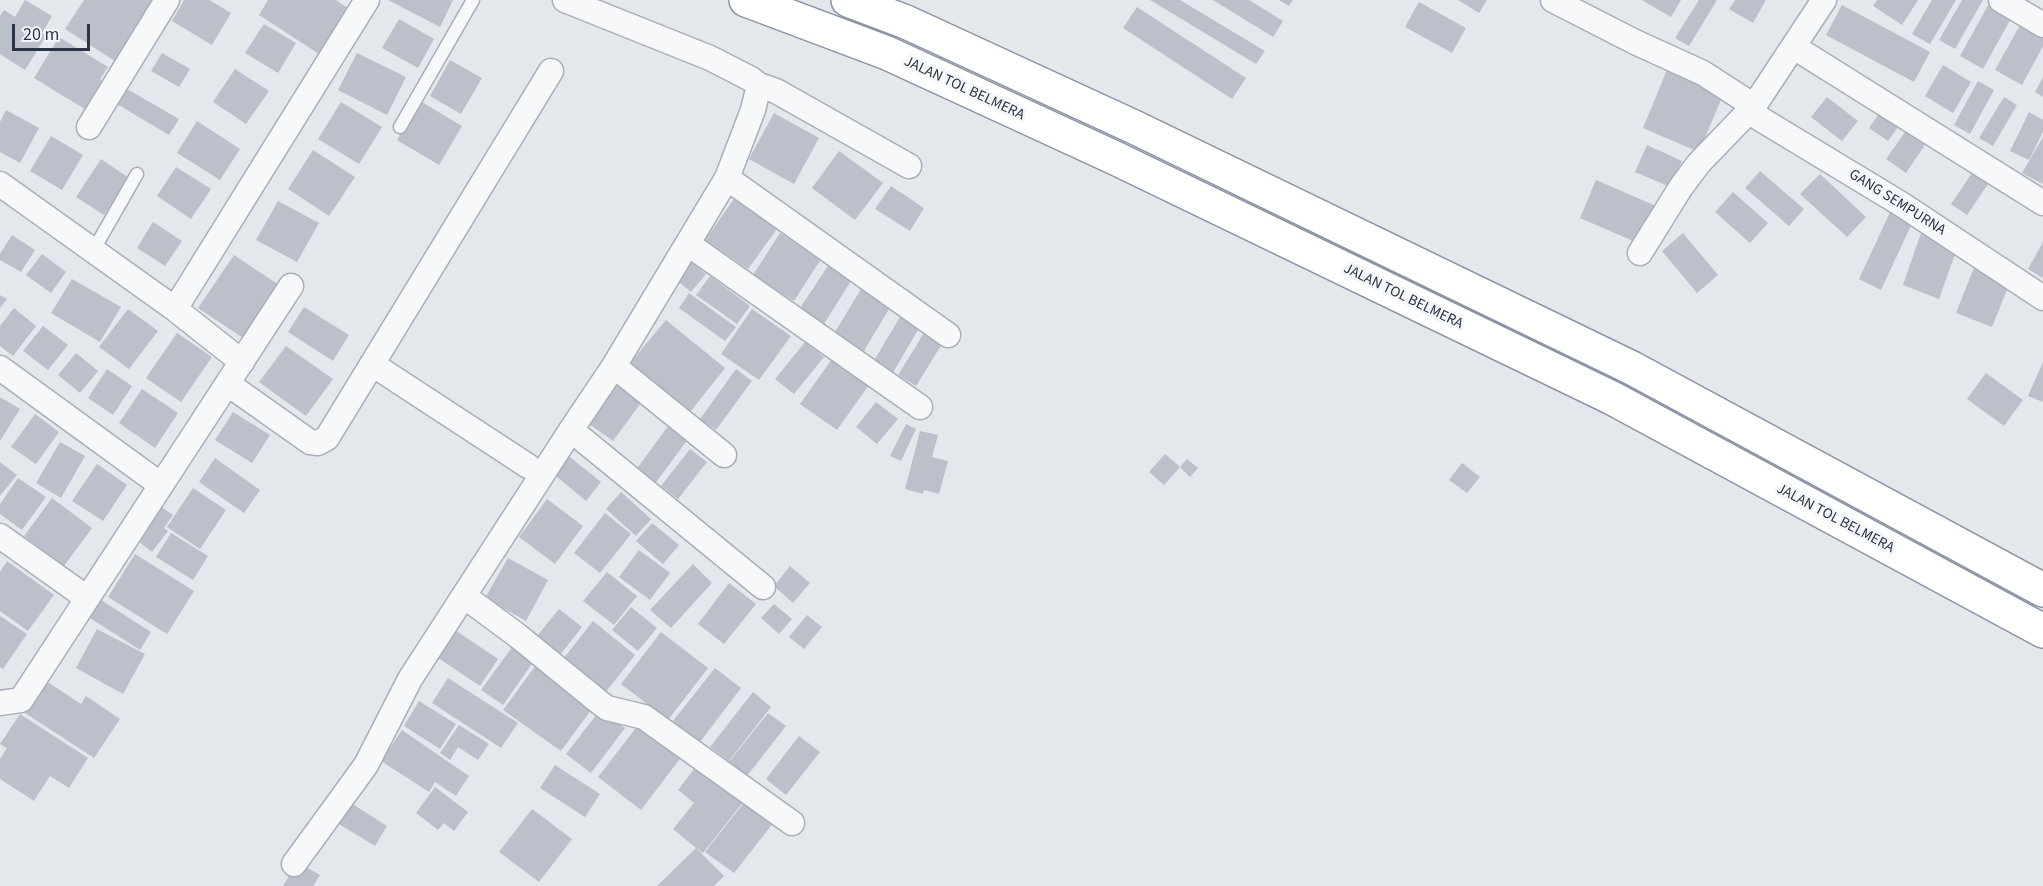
<!DOCTYPE html>
<html>
<head>
<meta charset="utf-8">
<style>
  body { margin:0 }
  #map { position:relative; width:2043px; height:886px; overflow:hidden; background:#e4e7ec; font-family:"Source Sans 3",sans-serif }
  canvas { display:block }
  .scale { position:absolute; left:12px; top:24px; width:78px; height:27px; box-sizing:border-box; border:3px solid #2b3445; border-top:0; padding-left:8px; font-size:18px; line-height:21px; white-space:nowrap; color:#2b3445; -webkit-text-stroke:4px #f4f6f9; paint-order:stroke }
</style>
</head>
<body>
<div id="map">
<canvas width="2043" height="886"></canvas>
<div class="scale">20 m</div>
</div>
<script>
const c = document.querySelector('canvas').getContext('2d');
c.lineJoin = 'round';
function paint(path, color) {
  c.fillStyle = color;
  c.fill(path, 'evenodd');
}
function shape(rows) {
  const path = new Path2D();
  for (const r of rows) {
    path.moveTo(r[0], r[1]);
    for (let i = 2; i < r.length; i += 2) path.lineTo(r[i], r[i + 1]);
  }
  return path;
}
function trace(path, color, width, dash) {
  c.strokeStyle = color;
  c.lineWidth = width;
  c.lineCap = dash ? 'butt' : 'round';
  c.setLineDash(dash || []);
  c.stroke(path);
}
function label(font, color, halo, rows, align = 'center') {
  c.font = font + ' "Source Sans 3",sans-serif';
  c.lineWidth = 6;
  c.setLineDash([]);
  c.textBaseline = 'middle';
  c.strokeStyle = halo;
  c.fillStyle = color;
  for (const [text, x, y, turn = 0] of rows) {
    c.save();
    c.translate(x, y);
    c.rotate((+turn || 0) * Math.PI / 180);
    c.textAlign = isNaN(turn) ? turn : align;
    if (halo) c.strokeText(text, 0, 0);
    c.fillText(text, 0, 0);
    c.restore();
  }
}
const building = shape([
  [25,0,52,16,42,33,46,36,25,70,0,54,0,16,4,10,15,17],
  [84,0,158,0,118,63,65,29],
  [184,0,209,0,231,13,212,45,172,21],
  [268,0,336,0,349,9,319,54,259,15],
  [388,0,453,0,440,27],
  [1150,0,1180,0,1265,51,1256,64],
  [1213,0,1249,0,1283,21,1273,37],
  [1279,0,1293,0,1289,6],
  [1458,0,1487,0,1479,13],
  [1642,0,1681,0,1671,17],
  [1699,0,1717,0,1689,46,1675,38],
  [1735,0,1766,0,1753,23,1729,9],
  [1877,0,1918,0,1902,25,1873,6],
  [1932,0,1956,0,1930,44,1912,34],
  [1962,0,1983,0,1955,49,1939,40],
  [1991,0,2014,13,1983,69,1960,56],
  [1419,2,1466,28,1452,53,1405,27],
  [1842,5,1930,52,1914,82,1826,35],
  [1137,7,1246,78,1232,99,1123,28],
  [399,19,434,39,418,68,382,48],
  [264,24,296,43,278,73,245,53],
  [2020,25,2043,38,2043,46,2022,85,1995,70],
  [59,37,108,67,100,79,108,85,91,113,34,78],
  [162,53,190,69,179,87,151,71],
  [357,53,406,77,387,115,338,90],
  [450,60,482,78,461,114,430,96],
  [1669,65,1726,88,1699,152,1643,128],
  [1943,65,1971,82,1953,113,1925,96],
  [235,69,269,91,246,124,213,102],
  [2043,77,2043,97,2035,92],
  [1978,81,1994,90,1970,134,1954,125],
  [127,89,179,119,169,135,117,104],
  [1827,97,1858,121,1842,141,1811,117],
  [2004,97,2017,105,1993,146,1979,138],
  [420,101,462,126,439,165,397,140],
  [341,102,382,127,359,164,318,139],
  [1884,107,1903,120,1888,141,1869,128],
  [6,110,39,128,20,163,0,152,0,122],
  [2029,112,2043,120,2043,132,2029,160,2010,151],
  [774,113,819,138,794,184,749,159],
  [197,121,240,149,220,180,177,153],
  [1905,132,1925,145,1906,173,1886,159],
  [51,136,83,155,62,190,30,171],
  [2043,137,2043,184,2022,173],
  [1647,145,1682,161,1670,187,1635,172],
  [313,150,355,177,329,216,288,189],
  [839,151,883,183,855,220,812,188],
  [101,159,129,178,104,215,76,197],
  [176,167,211,189,191,219,157,196],
  [1760,171,1804,209,1789,226,1745,188],
  [1972,173,1988,184,1967,215,1951,204],
  [1820,174,1866,217,1847,237,1800,194],
  [1596,180,1656,206,1640,244,1580,218],
  [891,186,924,208,910,231,875,209],
  [1733,192,1768,223,1750,243,1715,212],
  [734,199,777,229,748,269,705,240],
  [278,201,319,223,297,262,256,240],
  [1892,208,1914,219,1881,290,1859,279],
  [153,222,182,241,165,266,137,248],
  [780,233,821,259,794,301,753,275],
  [1683,233,1718,275,1697,293,1662,251],
  [1921,233,1958,246,1939,299,1903,285],
  [12,235,35,250,21,272,0,260,0,254],
  [2043,242,2043,278,2028,269],
  [42,254,66,272,51,293,26,275],
  [234,255,279,285,243,338,198,308],
  [684,256,706,274,691,292,669,274],
  [1975,265,2011,280,1992,327,1956,313],
  [828,266,851,281,824,324,800,308],
  [710,276,750,306,737,324,696,295],
  [72,279,121,307,100,342,51,313],
  [864,284,894,301,862,354,832,337],
  [689,293,736,327,725,341,679,308],
  [0,295,7,299,0,308],
  [304,307,349,335,333,361,288,332],
  [14,308,36,326,13,356,0,346,0,326],
  [128,309,158,331,129,369,99,347],
  [752,309,791,336,759,380,721,354],
  [900,317,919,328,891,376,872,364],
  [666,320,725,368,690,412,630,363],
  [43,326,68,345,48,370,23,351],
  [177,333,212,357,181,402,146,378],
  [924,333,942,344,916,386,898,375],
  [805,342,824,357,794,394,775,379],
  [286,346,333,379,306,416,259,382],
  [76,353,98,371,80,393,58,375],
  [832,359,869,385,837,430,800,404],
  [2043,362,2043,402,2028,396],
  [107,369,132,386,113,415,88,398],
  [736,369,752,381,716,430,700,419],
  [1986,373,2023,400,2004,426,1967,399],
  [616,380,643,400,613,441,586,422],
  [142,389,178,413,155,448,119,423],
  [0,397,20,409,0,441],
  [876,402,898,419,877,444,856,427],
  [233,412,270,435,252,463,215,440],
  [35,414,59,432,36,464,11,447],
  [906,424,916,429,901,461,890,456],
  [669,425,688,439,654,485,635,471],
  [920,431,938,435,932,457,948,461,939,494,924,490,923,494,905,489],
  [60,442,85,456,61,498,36,483],
  [690,449,707,462,678,499,661,486],
  [565,453,601,482,586,501,550,471],
  [1165,454,1180,467,1164,485,1149,472],
  [215,458,260,490,244,513,199,482],
  [1187,459,1198,468,1190,477,1180,467],
  [0,462,17,475,0,496],
  [1462,463,1480,477,1467,493,1449,480],
  [97,464,127,485,103,521,72,501],
  [18,478,46,497,22,530,0,514,0,504],
  [193,488,226,510,200,549,167,527],
  [621,492,651,519,636,536,606,509],
  [52,498,92,528,64,566,24,536],
  [547,499,583,526,555,564,519,537],
  [154,502,173,515,164,528,168,531,152,552,130,535],
  [605,513,631,534,600,573,574,553],
  [652,523,679,545,663,564,636,541],
  [171,533,208,556,193,580,156,557],
  [639,550,670,573,650,600,619,577],
  [135,554,194,591,167,634,108,597],
  [508,558,548,580,526,621,485,598],
  [7,561,54,595,28,631,0,611,0,572],
  [693,564,712,583,671,628,650,610],
  [790,566,810,583,793,603,774,586],
  [607,572,637,596,614,625,583,601],
  [729,583,756,604,724,644,698,624],
  [101,600,151,632,140,650,90,618],
  [774,604,792,619,779,634,761,618],
  [631,607,657,628,638,651,612,630],
  [559,609,582,627,560,655,537,636],
  [807,615,822,627,804,649,789,637],
  [0,616,27,634,3,669,0,667],
  [593,621,635,655,605,693,563,659],
  [452,628,498,659,480,686,434,655],
  [97,629,145,654,123,694,76,668],
  [661,632,708,668,668,720,621,684],
  [513,646,534,661,503,705,481,690],
  [536,665,594,706,561,751,503,710],
  [715,668,741,688,700,742,673,721],
  [448,678,518,723,501,748,432,703],
  [46,681,81,704,86,696,120,719,94,758,25,713],
  [753,692,771,707,729,761,710,747],
  [419,701,456,724,440,749,404,726],
  [600,710,625,728,591,773,566,754],
  [768,713,786,726,747,776,729,762],
  [20,714,88,758,69,788,50,776,34,801,0,779,0,759,7,748,0,744],
  [639,724,682,756,641,810,598,777],
  [459,725,489,744,478,760,458,747,450,760,440,753],
  [402,730,469,776,456,796,435,782,429,792,381,761],
  [799,736,820,752,786,795,766,779],
  [555,765,600,794,585,817,540,788],
  [697,765,744,801,703,853,696,848,724,876,714,886,657,886,696,848,673,829,694,803,678,790],
  [435,787,468,812,454,831,444,823,438,830,416,813],
  [346,800,387,826,375,846,334,821],
  [746,800,774,822,734,873,705,852],
  [532,809,572,839,539,882,499,852],
  [297,862,320,875,313,886,283,886]
]);
const service = shape([
  [400,127,473,0],
  [93,251,137,174]
]);
const minor = shape([
  [1553,0,1635,42,1703,73,1754,106],
  [2001,0,2043,25],
  [1794,47,2043,203],
  [759,85,776,91,909,166],
  [1749,112,1901,204,2043,298],
  [89,127,167,0],
  [727,178,948,335],
  [0,184,175,309,242,362],
  [688,244,920,407],
  [1640,253,1681,187,1699,163,1754,106,1824,0],
  [175,309,367,0],
  [372,364,528,466],
  [614,366,724,455],
  [0,368,161,485],
  [228,384,310,442,318,443,327,438,551,71],
  [571,430,763,587],
  [0,536,87,598],
  [464,596,518,636,599,702,607,708,644,717,792,823],
  [0,703,21,700,291,286],
  [294,864,366,765,410,679,571,430,614,366,727,178,753,110,759,85,751,79,710,58,565,0]
]);
const motorway = shape([
  [746,0,887,53,1115,158,1612,398,2043,631],
  [848,0,906,22,1134,127,1632,368,2043,590]
]);
const streetNames = [
  ["JALAN TOL BELMERA",964,89,25],
  ["GANG SEMPURNA",1897,203,32],
  ["JALAN TOL BELMERA",1403,297,26],
  ["JALAN TOL BELMERA",1835,519,28]
];
paint(building, '#bbc0ca');
trace(service, '#a9aeb7', 15);
trace(minor, '#a9aeb7', 27);
trace(motorway, '#8b94a3', 36);
trace(service, '#f7f8fa', 12);
trace(minor, '#f7f8fa', 24);
trace(motorway, '#fff', 33);
label('15px', '#2b3445', '#f4f6f9', streetNames);
</script>
</body>
</html>
